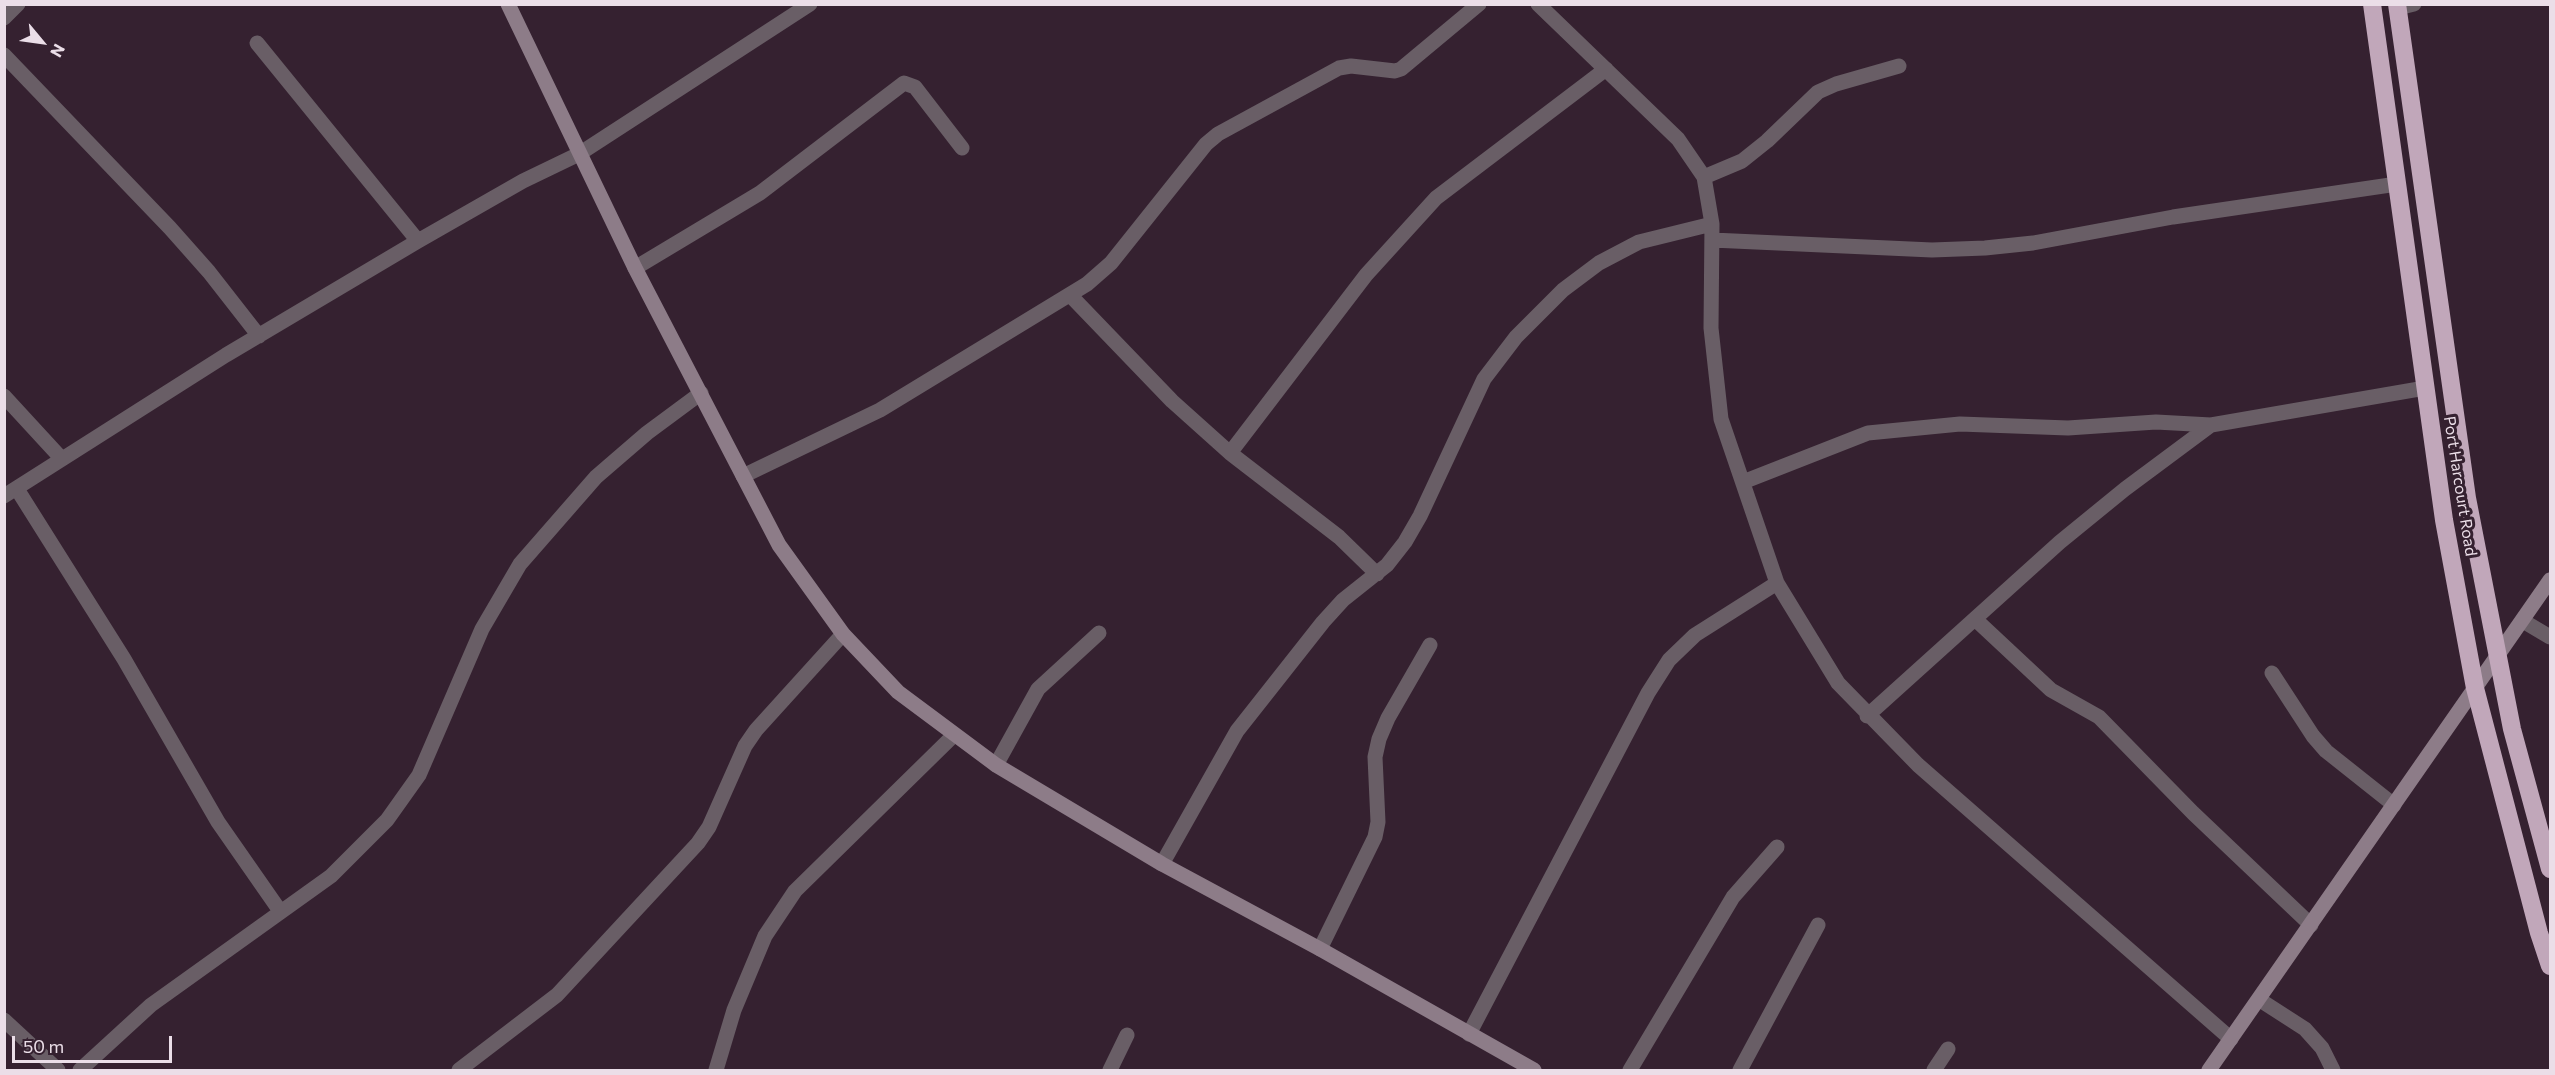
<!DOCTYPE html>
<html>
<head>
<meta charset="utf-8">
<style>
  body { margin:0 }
  #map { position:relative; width:2555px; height:1075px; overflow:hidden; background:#352130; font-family:Commissioner,sans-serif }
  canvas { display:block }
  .frame { position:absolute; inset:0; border:6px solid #ebdee8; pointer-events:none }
  .north { position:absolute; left:12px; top:12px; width:60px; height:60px; -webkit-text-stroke:4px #352130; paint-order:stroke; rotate:119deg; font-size:16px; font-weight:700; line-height:24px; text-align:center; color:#ebdee8 }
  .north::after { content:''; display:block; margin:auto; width:21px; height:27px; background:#ebdee8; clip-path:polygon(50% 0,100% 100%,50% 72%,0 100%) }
  .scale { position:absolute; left:12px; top:1036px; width:160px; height:27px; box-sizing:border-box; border:3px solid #ebdee8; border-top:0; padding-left:8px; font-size:18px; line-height:21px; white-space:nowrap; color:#ebdee8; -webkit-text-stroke:4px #352130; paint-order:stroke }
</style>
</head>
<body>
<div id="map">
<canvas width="2555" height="1075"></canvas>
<div class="frame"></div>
<div class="north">N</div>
<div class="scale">50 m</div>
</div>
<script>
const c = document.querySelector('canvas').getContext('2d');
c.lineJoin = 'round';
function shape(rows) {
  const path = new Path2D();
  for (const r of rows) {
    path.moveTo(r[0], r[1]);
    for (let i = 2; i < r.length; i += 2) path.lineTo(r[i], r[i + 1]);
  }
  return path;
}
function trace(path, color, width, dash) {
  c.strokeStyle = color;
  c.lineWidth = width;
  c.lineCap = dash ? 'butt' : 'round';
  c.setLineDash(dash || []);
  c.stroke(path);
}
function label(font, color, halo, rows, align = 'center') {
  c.font = font + ' Commissioner,sans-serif';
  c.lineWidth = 6;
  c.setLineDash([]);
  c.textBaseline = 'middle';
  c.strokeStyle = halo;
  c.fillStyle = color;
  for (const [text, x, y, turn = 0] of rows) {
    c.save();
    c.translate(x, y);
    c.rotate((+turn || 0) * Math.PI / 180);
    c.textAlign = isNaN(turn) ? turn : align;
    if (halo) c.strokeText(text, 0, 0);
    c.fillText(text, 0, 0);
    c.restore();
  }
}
const street = shape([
  [1538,4,1678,139,1704,177,1712,224,1711,328,1721,419,1777,583,1838,683,1918,765,2231,1039],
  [2398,8,2414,4],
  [4,18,18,4],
  [257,43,418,241],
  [4,55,170,228,209,272,259,336],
  [1704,177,1742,161,1767,141,1818,92,1836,84,1899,66],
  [1712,240,1932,250,1985,248,2033,243,2173,217,2397,184],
  [635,268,760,193,904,83,915,87,962,148],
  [1070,295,1172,401,1230,453,1339,537,1377,574],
  [4,396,61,458],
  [1230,453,1366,275,1436,198,1606,69],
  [743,476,880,410,1087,284,1111,263,1206,144,1218,134,1339,68,1351,66,1395,71,1401,69,1479,4],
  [1743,482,1868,433,1960,424,2068,428,2156,422,2211,425,2425,388],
  [17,489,124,659,218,822,280,911],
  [4,496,226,355,418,241,523,181,579,154,810,4],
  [1975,619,2051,690,2099,717,2193,813,2311,925],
  [2523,621,2550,637],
  [2272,673,2313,736,2326,751,2394,805],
  [1867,716,2060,542,2125,489,2211,425],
  [996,765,1038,689,1099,633],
  [1162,864,1237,731,1323,622,1343,600,1387,565,1405,542,1420,516,1484,379,1516,337,1563,290,1599,263,1639,242,1712,224],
  [1320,949,1375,837,1378,822,1375,757,1379,739,1388,718,1430,645],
  [2260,1000,2305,1029,2322,1048,2333,1070],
  [4,1020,58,1070],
  [1469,1034,1648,693,1669,660,1695,635,1777,583],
  [80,1070,151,1005,331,876,387,820,419,775,482,629,520,564,596,477,647,433,701,393],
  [459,1070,557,995,698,843,709,827,745,746,756,730,843,634],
  [716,1070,734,1010,765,936,795,891,954,735],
  [1110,1070,1127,1035],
  [1630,1070,1733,897,1777,847],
  [1740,1070,1818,925],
  [1934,1070,1948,1049]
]);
const secondary = shape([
  [508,4,635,268,779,545,843,634,898,692,996,765,1162,864,1320,949,1534,1070],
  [2209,1070,2550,580]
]);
const highway = shape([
  [2372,4,2444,520,2475,688,2539,933,2550,966],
  [2397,4,2467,498,2512,729,2550,869]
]);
const streetNames = [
  ["Port Harcourt Road",2460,486,81]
];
trace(street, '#695e66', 15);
trace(secondary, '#8d7c88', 15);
trace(highway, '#c1a7ba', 18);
label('16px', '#ebdee8', '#352130', streetNames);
</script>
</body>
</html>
